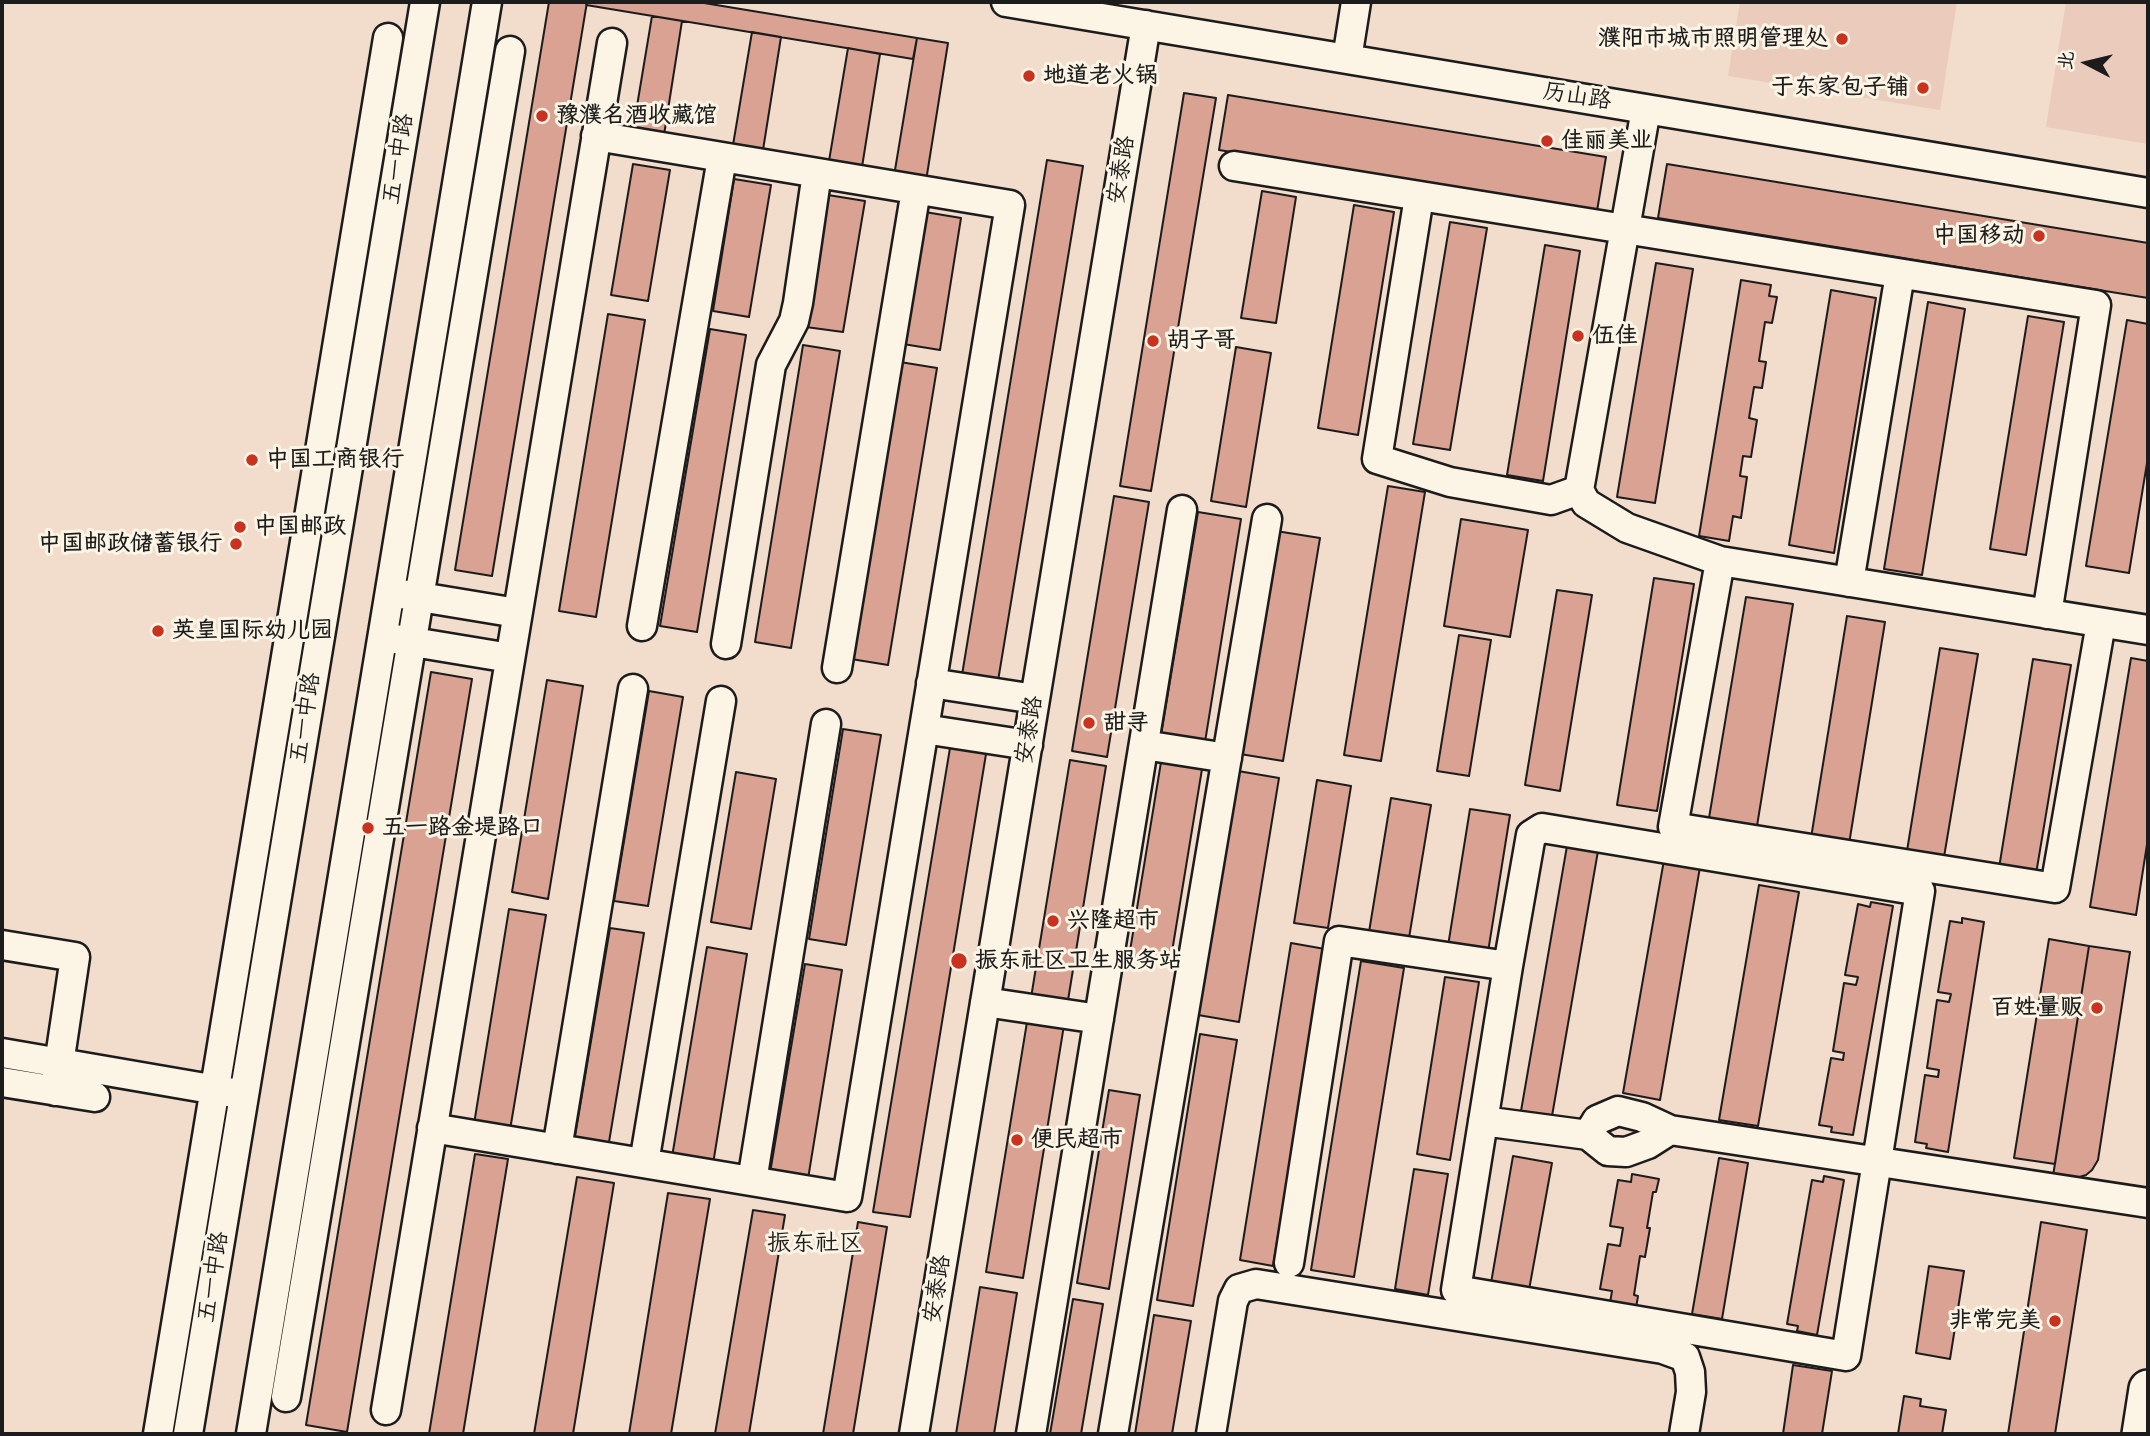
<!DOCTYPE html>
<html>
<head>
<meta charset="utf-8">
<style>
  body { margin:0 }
  #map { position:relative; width:2150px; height:1436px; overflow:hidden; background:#f2dccc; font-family:Sriracha,"LXGW WenKai TC",sans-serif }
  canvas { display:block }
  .frame { position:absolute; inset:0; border:4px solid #1c1c1c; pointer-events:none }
  .north { position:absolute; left:2052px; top:28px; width:70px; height:70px; -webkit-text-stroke:5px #fcf5e5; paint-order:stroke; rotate:277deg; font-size:19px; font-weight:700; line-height:28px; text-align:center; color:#1c1c1c }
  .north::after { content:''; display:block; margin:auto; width:24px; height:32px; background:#1c1c1c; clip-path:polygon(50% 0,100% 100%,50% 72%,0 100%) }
</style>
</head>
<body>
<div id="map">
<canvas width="2150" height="1436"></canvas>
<div class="frame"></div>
<div class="north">北</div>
</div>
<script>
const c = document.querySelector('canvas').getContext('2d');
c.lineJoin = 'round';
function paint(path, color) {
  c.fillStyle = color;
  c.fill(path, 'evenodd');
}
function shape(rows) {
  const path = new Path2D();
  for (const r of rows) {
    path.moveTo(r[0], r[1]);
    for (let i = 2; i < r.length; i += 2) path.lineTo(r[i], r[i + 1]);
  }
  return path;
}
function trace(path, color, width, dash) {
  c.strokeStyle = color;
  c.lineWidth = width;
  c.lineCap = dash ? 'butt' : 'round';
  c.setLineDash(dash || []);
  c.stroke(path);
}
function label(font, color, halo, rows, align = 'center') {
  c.font = font + ' Sriracha,"LXGW WenKai TC",sans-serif';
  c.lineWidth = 6;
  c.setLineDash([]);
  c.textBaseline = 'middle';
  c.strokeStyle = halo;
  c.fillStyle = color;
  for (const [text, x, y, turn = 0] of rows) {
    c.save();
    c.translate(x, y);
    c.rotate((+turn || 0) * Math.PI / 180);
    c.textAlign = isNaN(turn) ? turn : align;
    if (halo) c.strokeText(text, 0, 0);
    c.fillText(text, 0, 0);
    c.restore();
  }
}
const built = shape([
  [1740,2,1957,2,1940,110,1728,76],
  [2066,2,2148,2,2148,144,2046,127]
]);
const building = shape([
  [549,2,587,2,492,576,455,570,549,2],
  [587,2,698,2,917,38,913,59,586,5,587,2],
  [652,16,682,21,664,135,633,130,652,16],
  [752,32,781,37,763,150,733,145,752,32],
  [917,38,948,43,926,181,894,176,917,38],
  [848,48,880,54,862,167,829,161,848,48],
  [1184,93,1216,98,1151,491,1120,486,1184,93],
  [1228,95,1606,157,1597,211,1219,150,1228,95],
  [1047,160,1083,166,997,687,961,681,1047,160],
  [633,164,670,170,648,301,611,295,633,164],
  [1667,164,2148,243,2148,298,1658,218,1667,164],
  [734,179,771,185,749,317,713,311,734,179],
  [1262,191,1296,197,1276,323,1241,318,1262,191],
  [828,195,865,201,843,332,806,327,828,195],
  [1354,205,1394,212,1358,435,1318,428,1354,205],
  [925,212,961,218,940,350,903,344,925,212],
  [1450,222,1487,228,1450,450,1413,444,1450,222],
  [1545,245,1580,251,1543,481,1507,475,1545,245],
  [1656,263,1693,269,1655,503,1617,497,1656,263],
  [1741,280,1771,285,1769,296,1777,297,1772,323,1765,322,1759,361,1766,362,1762,388,1754,387,1749,418,1757,420,1751,457,1743,456,1740,476,1747,477,1741,518,1733,516,1729,541,1699,536,1741,280],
  [1831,290,1876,298,1834,553,1789,545,1831,290],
  [1928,302,1965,309,1922,575,1884,569,1928,302],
  [608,314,645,320,596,617,559,611,608,314],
  [2028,316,2064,322,2026,555,1990,549,2028,316],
  [2127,320,2148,324,2148,457,2129,573,2086,566,2127,320],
  [710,329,746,335,697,632,660,626,710,329],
  [803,345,840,351,791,648,755,642,803,345],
  [1236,347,1271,353,1246,507,1211,501,1236,347],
  [900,362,937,368,888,665,851,659,900,362],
  [1388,486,1425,492,1381,761,1344,755,1388,486],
  [1114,496,1149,502,1107,757,1072,751,1114,496],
  [1198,512,1241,519,1205,742,1161,735,1198,512],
  [1461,519,1528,530,1510,637,1444,626,1461,519],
  [1276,531,1320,538,1283,761,1240,754,1276,531],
  [1654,578,1694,584,1657,811,1617,805,1654,578],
  [1557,590,1592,595,1560,791,1525,785,1557,590],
  [1746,597,1793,604,1757,826,1709,818,1746,597],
  [1847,616,1885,622,1849,844,1811,838,1847,616],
  [1459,635,1491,640,1469,776,1437,771,1459,635],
  [1940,648,1978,654,1943,863,1906,857,1940,648],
  [2131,658,2148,661,2148,838,2136,915,2090,907,2131,658],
  [2033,659,2071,665,2036,874,1999,868,2033,659],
  [431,672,472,679,347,1432,306,1425,431,672],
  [547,680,583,686,548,899,512,892,547,680],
  [649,691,683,697,648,906,614,901,649,691],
  [843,729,881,735,846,945,809,939,843,729],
  [951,742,987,748,910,1217,873,1212,951,742],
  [1162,756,1203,763,1170,964,1129,957,1162,756],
  [1070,760,1106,766,1023,1278,986,1272,1070,760],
  [1238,771,1279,778,1239,1022,1198,1015,1238,771],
  [736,772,776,779,751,929,711,922,736,772],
  [1317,780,1351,786,1328,928,1294,923,1317,780],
  [1391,798,1431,805,1409,938,1369,932,1391,798],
  [1470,809,1510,815,1488,952,1448,946,1470,809],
  [1567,846,1598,851,1552,1116,1521,1111,1567,846],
  [1664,860,1700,867,1660,1100,1623,1093,1664,860],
  [1759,885,1799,892,1758,1126,1719,1120,1759,885],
  [1871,902,1893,906,1853,1135,1831,1132,1832,1127,1819,1125,1831,1058,1843,1060,1844,1053,1833,1051,1844,983,1856,985,1858,977,1845,975,1858,904,1870,907,1871,902],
  [509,909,546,915,510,1130,474,1124,509,909],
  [1962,918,1984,922,1948,1152,1926,1148,1927,1144,1915,1142,1925,1075,1938,1077,1939,1070,1927,1068,1937,1000,1949,1002,1951,994,1938,992,1950,921,1962,923,1962,918],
  [610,928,644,933,608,1148,574,1142,610,928],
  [2049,939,2089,946,2055,1164,2014,1158,2049,939],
  [1291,943,1325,949,1273,1266,1240,1260,1291,943],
  [2089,946,2130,952,2098,1160,2092,1170,2086,1175,2073,1179,2053,1176,2089,946],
  [707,947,747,954,713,1164,672,1157,707,947],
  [1361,961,1404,968,1354,1277,1311,1270,1361,961],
  [805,964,842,970,808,1179,770,1173,805,964],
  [1445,977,1479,982,1450,1160,1417,1154,1445,977],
  [1200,1034,1237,1040,1193,1306,1157,1300,1200,1034],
  [1109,1090,1140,1095,1109,1289,1077,1283,1109,1090],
  [475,1154,508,1159,463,1434,429,1434,475,1154],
  [1513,1156,1552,1163,1529,1290,1491,1283,1513,1156],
  [1719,1158,1748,1163,1722,1319,1692,1314,1719,1158],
  [1414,1169,1448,1174,1428,1295,1395,1289,1414,1169],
  [1632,1174,1659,1179,1656,1192,1653,1192,1647,1228,1650,1228,1645,1257,1640,1256,1634,1295,1638,1296,1636,1308,1610,1303,1612,1291,1600,1289,1608,1244,1620,1246,1623,1228,1610,1226,1618,1180,1631,1182,1632,1174],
  [1824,1176,1844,1180,1817,1335,1797,1331,1798,1326,1787,1324,1812,1180,1823,1182,1824,1176],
  [577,1177,614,1183,573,1434,534,1434,577,1177],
  [668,1193,710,1199,671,1434,629,1434,668,1193],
  [753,1210,785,1215,749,1434,715,1434,753,1210],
  [858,1222,887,1227,853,1434,823,1434,858,1222],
  [2041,1222,2087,1230,2055,1434,2008,1434,2041,1222],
  [1929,1266,1964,1271,1950,1359,1916,1353,1929,1266],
  [980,1287,1017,1293,994,1434,956,1434,980,1287],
  [1073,1299,1103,1304,1081,1434,1050,1434,1073,1299],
  [1154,1315,1191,1321,1172,1434,1135,1434,1154,1315],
  [1793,1365,1832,1371,1822,1434,1783,1434,1793,1365],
  [1904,1396,1921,1399,1920,1406,1946,1410,1942,1434,1898,1434,1904,1396]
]);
const minor = shape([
  [1006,2,2148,193],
  [1347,59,1356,2],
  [1646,109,1579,490,1586,503,1627,528,1720,561,2148,630],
  [1234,166,2096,305,2047,614],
  [1419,197,1377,459,1450,482,1551,500,1579,490],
  [1720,561,1673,827,2055,888,2101,623],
  [1849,582,1900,274],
  [402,594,517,613],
  [642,626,722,158],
  [395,639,510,658],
  [726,644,771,365,794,321,798,303,817,173],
  [837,668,916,190],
  [931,683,1035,699],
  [924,729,1028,745],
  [1144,745,1227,758],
  [2,945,75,957,55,1091],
  [985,1002,1099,1019],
  [2,1053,234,1093],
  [2,1082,95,1097],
  [1483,1121,1588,1135,1597,1120,1618,1111,1642,1117,1670,1130,2148,1203],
  [432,1128,847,1197,1010,205,596,136],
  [1588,1135,1608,1151,1626,1152,1648,1144,1670,1130],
  [557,1149,633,689],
  [644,1163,721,701],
  [752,1181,826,724],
  [1289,1263,1339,941,1508,966,1456,1290,1846,1356,1920,891,1542,828,1531,835,1508,966],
  [286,1397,510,51],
  [386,1410,612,43],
  [158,1434,388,38],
  [188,1434,425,2],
  [251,1434,487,2],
  [914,1434,1146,25],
  [1031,1434,1182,510],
  [1113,1434,1267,519],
  [1211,1434,1233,1301,1239,1289,1256,1284,1663,1349,1685,1357,1690,1372,1691,1392,1684,1434]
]);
const major = shape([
  [2141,1434,2148,1389]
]);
const markers = [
  [1842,39,7,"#c8321e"],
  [1029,76,7,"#c8321e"],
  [1923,88,7,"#c8321e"],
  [542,116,7,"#c8321e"],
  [1547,141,7,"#c8321e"],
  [2039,236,7,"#c8321e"],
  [1578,336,7,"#c8321e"],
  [1153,341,7,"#c8321e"],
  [252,460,7,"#c8321e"],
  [240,527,7,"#c8321e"],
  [236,544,7,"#c8321e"],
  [158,631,7,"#c8321e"],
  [1089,723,7,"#c8321e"],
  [368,828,7,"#c8321e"],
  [1053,921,7,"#c8321e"],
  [959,961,9,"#c8321e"],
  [2097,1008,7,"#c8321e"],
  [1017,1140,7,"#c8321e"],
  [2055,1321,7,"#c8321e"]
];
const poiNames = [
  ["濮阳市城市照明管理处",1828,39,"right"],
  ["地道老火锅",1043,76],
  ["于东家包子铺",1909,88,"right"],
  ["豫濮名酒收藏馆",556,116],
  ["佳丽美业",1561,141],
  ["中国移动",2025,236,"right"],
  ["伍佳",1592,336],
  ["胡子哥",1167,341],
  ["中国工商银行",266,460],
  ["中国邮政",254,527],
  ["中国邮政储蓄银行",222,544,"right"],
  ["英皇国际幼儿园",172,631],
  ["甜寻",1103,723],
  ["五一路金堤路口",382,828],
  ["兴隆超市",1067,921],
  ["振东社区卫生服务站",975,961],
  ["百姓量贩",2083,1008,"right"],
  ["便民超市",1031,1140],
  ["非常完美",2041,1321,"right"]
];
const streetNames = [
  ["历山路",1577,97,9],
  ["五一中路",399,159,-81],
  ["安泰路",1122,170,-81],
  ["五一中路",306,718,-81],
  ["安泰路",1030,730,-81],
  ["五一中路",214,1277,-81],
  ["安泰路",938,1289,-81]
];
const neighbourhoodNames = [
  ["振东社区",815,1244]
];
paint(built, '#ebcbbb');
paint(building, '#daa293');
trace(building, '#1c1c1c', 2);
trace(minor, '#1c1c1c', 33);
trace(major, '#1c1c1c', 42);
trace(minor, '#fcf5e5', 28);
trace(major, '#fcf5e5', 37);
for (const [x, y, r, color] of markers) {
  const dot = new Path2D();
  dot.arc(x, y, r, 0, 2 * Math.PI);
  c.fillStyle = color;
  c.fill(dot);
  trace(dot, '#fcf5e5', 2.5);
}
label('bold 23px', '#1c1c1c', '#fcf5e5', poiNames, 'left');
label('23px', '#1c1c1c', '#fcf5e5', streetNames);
label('24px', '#1c1c1c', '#fcf5e5', neighbourhoodNames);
</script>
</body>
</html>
